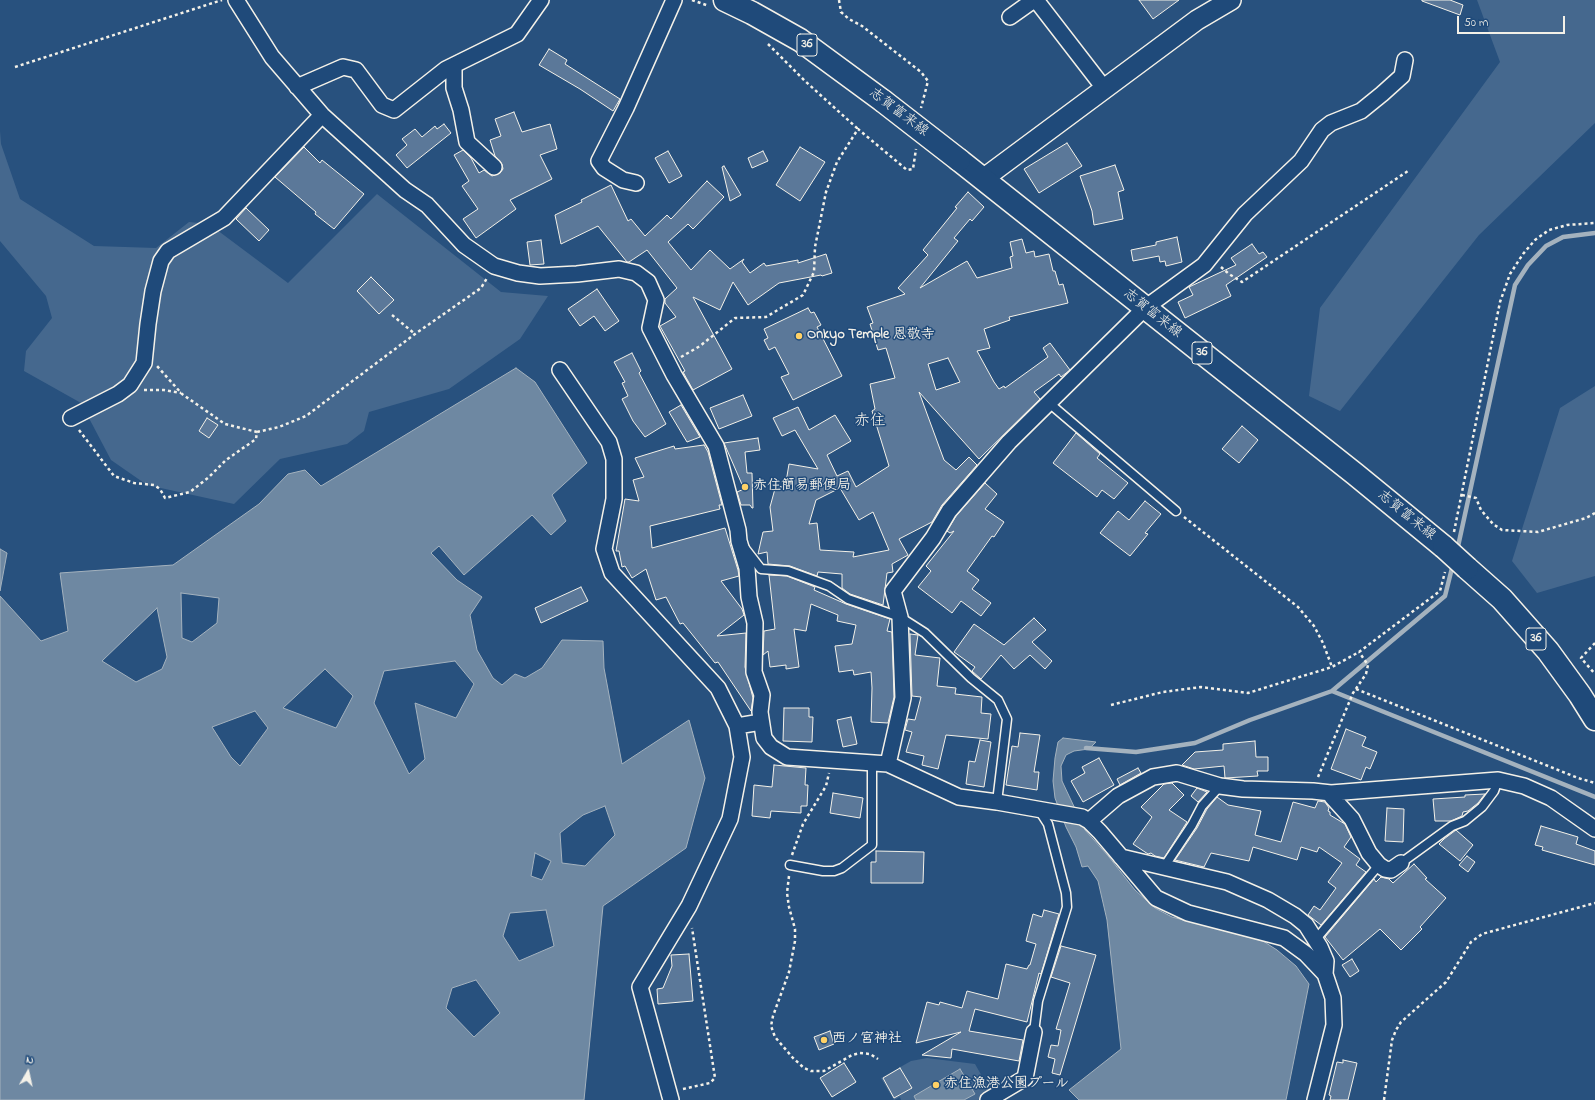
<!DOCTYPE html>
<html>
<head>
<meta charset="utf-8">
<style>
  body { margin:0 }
  #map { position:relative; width:1595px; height:1100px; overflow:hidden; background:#28517e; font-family:"Indie Flower",sans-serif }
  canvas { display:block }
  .north { position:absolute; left:8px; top:1052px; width:40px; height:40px; -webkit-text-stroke:3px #1f4a7a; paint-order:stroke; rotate:9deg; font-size:11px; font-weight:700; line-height:16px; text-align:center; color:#f4f1e8 }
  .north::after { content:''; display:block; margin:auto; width:14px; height:18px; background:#f4f1e8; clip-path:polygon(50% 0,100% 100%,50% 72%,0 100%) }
  .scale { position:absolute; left:1457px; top:16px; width:108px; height:18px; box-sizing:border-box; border:2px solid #f4f1e8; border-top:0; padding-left:5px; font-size:12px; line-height:14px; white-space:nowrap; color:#f4f1e8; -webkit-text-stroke:3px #1f4a7a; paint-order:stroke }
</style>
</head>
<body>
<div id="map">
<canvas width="1595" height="1100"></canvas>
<div class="north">N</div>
<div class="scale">50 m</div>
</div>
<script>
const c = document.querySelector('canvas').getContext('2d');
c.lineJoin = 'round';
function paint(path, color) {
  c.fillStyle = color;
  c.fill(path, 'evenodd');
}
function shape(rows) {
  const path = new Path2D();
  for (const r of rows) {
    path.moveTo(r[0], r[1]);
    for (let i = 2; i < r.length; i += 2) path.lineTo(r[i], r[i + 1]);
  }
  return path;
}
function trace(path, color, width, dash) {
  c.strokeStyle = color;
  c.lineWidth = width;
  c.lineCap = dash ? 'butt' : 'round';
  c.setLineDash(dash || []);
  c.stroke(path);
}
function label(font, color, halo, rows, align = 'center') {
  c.font = font + ' "Indie Flower","Klee One",sans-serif';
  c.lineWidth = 3;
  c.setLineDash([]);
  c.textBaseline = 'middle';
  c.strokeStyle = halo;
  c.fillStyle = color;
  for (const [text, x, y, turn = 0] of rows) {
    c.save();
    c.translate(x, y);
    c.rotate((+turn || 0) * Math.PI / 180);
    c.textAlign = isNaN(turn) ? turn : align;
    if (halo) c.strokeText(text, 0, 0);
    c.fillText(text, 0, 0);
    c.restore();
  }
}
const green = shape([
  [1477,0,1595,0,1595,123,1479,235,1340,411,1309,396,1320,308,1500,62],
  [0,131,1,144,20,199,94,246,156,248,189,222,209,224,288,283,377,194,501,292,548,296,520,339,449,389,369,412,364,431,347,444,280,459,234,504,147,485,111,460,81,403,24,371,26,351,52,318,46,296,0,241],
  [1595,386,1595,576,1537,593,1512,561,1560,408],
  [927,1058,975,1064,991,1092,978,1100,901,1100,900,1097,894,1100,881,1078,911,1061]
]);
const water = shape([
  [516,368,535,382,587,463,552,495,566,521,551,535,532,515,464,575,439,546,431,553,457,580,482,597,470,615,477,650,493,678,502,685,515,674,525,678,542,668,562,640,603,641,604,668,622,764,689,720,705,778,686,848,603,906,584,1100,0,1100,0,596,41,641,68,631,60,573,173,565,259,504,288,474,305,470,321,486,516,368],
  [181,593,219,598,217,623,192,642,182,638,181,593],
  [157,608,167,657,162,669,136,682,102,661,157,608],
  [455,661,474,684,456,718,415,703,425,759,409,774,374,703,384,671,455,661],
  [325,669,353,696,336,728,283,708,325,669],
  [255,711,268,728,240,766,231,757,212,727,255,711],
  [605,806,615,835,585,866,562,863,560,833,583,815,605,806],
  [535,853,551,861,542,880,531,876,535,853],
  [546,910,554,946,519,961,503,936,510,913,546,910],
  [476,980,500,1013,474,1037,446,1008,452,988,476,980],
  [0,549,7,553,0,591,0,549],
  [1063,738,1096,742,1089,749,1074,751,1066,755,1061,766,1062,781,1085,830,1109,857,1135,890,1155,908,1172,917,1263,941,1277,950,1296,966,1309,984,1286,1100,1079,1100,1069,1090,1121,1049,1107,920,1098,881,1088,866,1082,867,1076,847,1066,827,1055,798,1053,781,1055,758,1058,742,1063,738],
  [960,1069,975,1094,964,1100,916,1100,914,1096,960,1069]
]);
const stream = shape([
  [1457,551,1515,285,1528,265,1546,246,1563,237,1595,233],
  [1332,691,1595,797],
  [1086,748,1136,752,1195,743,1250,720,1332,691,1445,596,1453,564]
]);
const building = shape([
  [1139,0,1179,0,1153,19,1139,0],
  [1422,0,1450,0,1463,5,1460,15,1422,1,1422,0],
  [549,49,567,60,565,64,620,99,613,111,580,89,539,65,549,49],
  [514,112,522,132,550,124,557,149,540,155,552,179,510,200,516,209,476,238,463,219,478,209,462,186,469,181,454,155,463,150,471,158,479,173,484,170,492,176,500,173,503,169,502,164,495,156,490,140,501,136,495,119,514,112],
  [444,124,451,133,407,168,396,155,407,145,402,139,415,129,422,137,435,126,437,129,444,124],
  [1067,143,1082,166,1039,193,1024,169,1067,143],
  [304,147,320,163,322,160,364,194,334,229,315,214,316,212,275,177,304,147],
  [800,147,825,162,800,201,776,185,800,147],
  [668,151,682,176,669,183,655,158,668,151],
  [763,151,768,161,752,168,748,158,763,151],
  [1115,165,1124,190,1118,192,1123,219,1094,225,1092,211,1080,176,1115,165],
  [724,166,741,195,730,201,722,167,724,166],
  [707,181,724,197,693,229,688,224,668,242,691,270,710,250,730,269,744,259,742,262,750,273,764,263,766,266,798,260,798,263,826,254,832,273,822,276,821,275,779,283,748,305,733,282,720,310,693,297,732,369,693,390,683,372,685,371,660,326,676,317,665,303,665,299,677,288,647,250,629,262,627,262,598,226,561,244,555,215,582,202,581,200,611,185,628,221,631,219,645,236,667,215,671,219,707,181],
  [968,192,984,207,972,221,970,219,954,238,958,241,920,288,967,261,977,278,1012,268,1010,257,1013,256,1010,242,1022,239,1026,253,1034,251,1035,257,1049,254,1053,271,1055,271,1059,285,1063,284,1068,303,1009,317,1010,320,984,329,990,348,977,351,994,382,999,389,1004,386,1005,388,1048,357,1043,348,1050,343,1070,370,1061,377,1059,374,1034,392,1040,399,979,459,919,392,944,460,956,470,969,457,977,465,942,505,932,522,899,539,908,555,892,564,893,572,887,573,883,605,850,594,842,588,842,574,818,572,817,576,790,566,768,564,767,552,758,554,763,532,773,531,770,507,776,485,785,488,789,464,818,469,795,430,782,436,773,418,798,407,809,430,835,415,851,441,827,455,837,476,848,471,856,487,889,466,872,411,875,409,870,384,895,378,886,348,878,350,870,324,873,323,867,307,905,294,898,288,928,255,923,250,957,208,955,207,968,192],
  [948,358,960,382,936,390,928,364,948,358],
  [840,488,859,520,873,512,889,550,853,557,854,552,820,550,817,523,809,524,816,500,840,488],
  [246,208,269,230,259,241,236,219,246,208],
  [1177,237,1182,262,1166,266,1165,261,1160,262,1159,256,1133,261,1131,250,1156,245,1156,242,1177,237],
  [541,240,544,264,530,265,527,242,541,240],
  [1252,244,1259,254,1263,252,1267,257,1226,285,1231,296,1185,318,1178,302,1193,295,1189,287,1236,265,1231,258,1252,244],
  [371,277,394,300,379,314,357,291,371,277],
  [597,289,619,321,605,331,594,316,580,326,568,309,597,289],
  [808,308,811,313,814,312,821,325,817,327,842,376,793,400,781,377,789,374,775,347,769,350,764,340,768,338,764,329,808,308],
  [632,353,641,371,639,373,666,424,645,437,633,421,622,399,628,396,622,383,625,382,614,362,632,353],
  [743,395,752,416,719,429,710,408,743,395],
  [681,405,700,437,687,442,669,412,681,405],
  [207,418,218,425,209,438,199,431,207,418],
  [1242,426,1258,440,1239,463,1222,449,1242,426],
  [1076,433,1100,454,1097,458,1128,483,1114,499,1102,490,1097,497,1053,463,1076,433],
  [758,438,760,450,745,452,747,473,752,473,753,508,752,508,750,505,741,505,737,492,744,489,724,443,758,438],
  [704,445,708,452,722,505,719,505,720,509,650,526,652,548,725,528,738,570,739,576,721,581,742,609,744,615,717,636,746,633,745,667,753,698,751,711,718,662,715,663,683,623,680,624,666,597,656,600,646,569,632,578,625,566,622,567,619,551,616,551,625,499,639,501,633,480,644,477,635,458,674,446,675,449,704,445],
  [985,483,997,494,985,509,1004,522,994,537,992,536,967,571,979,580,972,589,991,603,981,616,961,601,952,613,918,587,931,571,926,566,954,531,950,533,947,531,956,516,985,483],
  [1145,501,1161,514,1145,533,1148,534,1130,556,1100,533,1118,511,1129,520,1145,501],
  [769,575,787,576,815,587,814,590,846,604,890,619,887,631,892,632,894,697,888,723,871,722,872,688,871,672,854,675,853,670,839,672,835,646,852,644,856,625,837,621,838,615,811,604,806,631,794,629,799,667,786,669,786,665,770,667,768,651,763,655,764,631,775,629,769,575],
  [581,587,588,601,541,623,535,608,581,587],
  [1034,618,1046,630,1032,642,1052,661,1045,669,1030,655,1014,669,1001,655,981,679,972,671,975,667,954,652,974,624,1004,645,1034,618],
  [910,634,918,635,915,655,940,658,937,686,956,688,955,694,982,697,981,713,991,714,988,739,946,735,938,769,922,765,924,756,906,752,912,732,905,730,908,719,915,720,921,697,912,696,910,634],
  [784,708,809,708,809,717,813,717,812,742,783,741,784,708],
  [851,717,857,744,843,747,837,720,851,717],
  [1346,729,1366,737,1362,746,1377,752,1370,769,1366,767,1361,780,1331,769,1346,729],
  [1020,733,1040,735,1034,772,1039,772,1037,790,1006,785,1012,746,1018,747,1020,733],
  [980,740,991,742,984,787,966,784,969,761,975,762,980,740],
  [1255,741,1256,757,1268,757,1268,771,1257,771,1258,776,1225,778,1224,766,1194,769,1182,765,1195,752,1223,750,1223,744,1255,741],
  [1099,758,1114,785,1083,802,1071,781,1085,773,1082,767,1099,758],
  [774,765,806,768,805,785,808,785,807,806,801,806,801,813,771,811,770,818,752,816,754,785,772,787,774,765],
  [1138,768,1141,773,1120,785,1117,779,1138,768],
  [1172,783,1184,795,1169,810,1187,822,1164,858,1155,856,1151,853,1148,854,1133,844,1152,817,1141,807,1164,784,1172,783],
  [1197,788,1207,792,1198,802,1191,796,1197,788],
  [833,793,863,798,860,818,830,813,833,793],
  [1485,794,1478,803,1468,811,1463,812,1462,816,1451,821,1435,821,1433,799,1465,797,1465,795,1485,794],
  [1217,797,1228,805,1261,811,1255,835,1281,842,1293,802,1315,808,1318,801,1325,802,1329,808,1328,811,1330,812,1330,815,1345,824,1351,837,1344,847,1360,859,1356,865,1366,872,1321,925,1308,915,1314,906,1320,910,1336,888,1328,882,1342,863,1319,847,1317,852,1301,847,1297,860,1253,847,1249,861,1211,853,1204,867,1175,860,1197,828,1207,809,1217,797],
  [1387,808,1404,809,1403,842,1385,841,1387,808],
  [1541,826,1578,837,1576,844,1595,851,1595,865,1542,850,1543,847,1535,845,1541,826],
  [1456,830,1473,845,1460,861,1439,844,1444,839,1456,830],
  [876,851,924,852,923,883,871,883,871,862,876,862,876,851],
  [1467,856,1475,862,1468,872,1459,865,1467,856],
  [1414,864,1427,878,1425,879,1446,898,1420,927,1422,929,1401,950,1380,929,1343,960,1325,937,1374,879,1376,882,1381,877,1389,879,1393,883,1414,864],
  [1044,910,1059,914,1041,974,1039,973,1027,1022,975,1009,969,1031,1023,1040,1019,1061,952,1049,951,1058,922,1055,961,1032,916,1043,927,1002,939,1005,940,1002,962,1008,967,991,998,999,1006,964,1027,969,1029,965,1030,965,1036,944,1026,941,1033,914,1042,917,1044,910],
  [1061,946,1096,955,1060,1075,1052,1073,1055,1059,1048,1057,1051,1045,1058,1046,1061,1030,1056,1029,1070,983,1051,977,1061,946],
  [689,954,693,1001,658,1004,657,989,663,988,672,966,671,955,689,954],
  [1352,959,1359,971,1350,977,1342,965,1352,959],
  [830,1031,834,1044,819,1050,814,1037,830,1031],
  [1343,1060,1357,1063,1348,1100,1330,1100,1331,1096,1329,1095,1337,1062,1343,1063,1343,1060],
  [844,1063,856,1082,832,1097,820,1078,844,1063],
  [900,1068,912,1088,894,1098,883,1078,900,1068]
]);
const path = shape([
  [692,0,709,6],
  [839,0,841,12,849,19,862,26,921,72,928,81,921,108],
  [768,44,805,81,858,129],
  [15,67,222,0],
  [1221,267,1229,274,1242,282,1408,171],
  [392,315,415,334],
  [681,357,700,346,735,318,766,317,803,295,814,272,815,247,826,192,837,162,858,129,907,170,913,169,916,149],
  [144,390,164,390,181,393],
  [79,430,114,476,134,483,154,485,160,489,165,498,190,492,209,477,226,460,256,439,257,432,225,424,182,394,157,366],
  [257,432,279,427,306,416,415,334,481,288,487,278],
  [1462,495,1476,498,1481,510,1493,524,1502,530,1538,532,1586,518,1595,513],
  [1184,517,1298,607,1314,626,1323,643,1332,667],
  [1454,532,1500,302,1510,274,1523,254,1535,240,1549,230,1567,225,1595,223],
  [1595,643,1581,658,1595,674],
  [1356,689,1578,778,1595,783],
  [1111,705,1163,692,1201,687,1248,693,1332,667,1359,652,1440,591,1445,572],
  [1318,777,1353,693,1366,674,1368,665,1359,652],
  [792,855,803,824,826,786,829,773],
  [789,876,787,893,789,907,795,929,795,941,789,972,773,1016,771,1026,775,1037,793,1058,804,1068,811,1071,824,1071,852,1055,860,1053,870,1054,878,1059],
  [683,1089,710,1083,715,1078,692,928],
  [1384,1100,1392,1040,1396,1030,1401,1022,1446,982,1471,942,1482,934,1595,903]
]);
const service = shape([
  [1049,403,1176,511],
  [744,547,761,569,788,571,829,586,848,599,900,617,925,633,971,678,998,700,1007,719,997,802],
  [1401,863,1452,826,1465,821,1482,807,1494,791,1498,780],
  [790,865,823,871,834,871,842,868,872,845,872,763],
  [1164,867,1192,825,1202,806,1220,786],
  [1316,939,1379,865],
  [1034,1032,1038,1001,1067,907,1066,893,1048,824,1039,810]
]);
const minor = shape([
  [236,0,272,57,322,115,405,190,427,205,464,245,494,266,518,273,540,276,577,274,619,269,636,273,648,282,656,300,650,328,674,375,716,446,738,530,739,541,747,568,749,597,755,623,754,672,762,695,760,712,764,738,771,747,787,757,888,764,959,797,997,802,1082,817,1089,821,1100,832,1156,898,1188,913,1284,938,1306,954,1325,974],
  [1036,0,1104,88],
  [1010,17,1034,0],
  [454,65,454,88,461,110,467,142,494,167],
  [297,87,343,67,356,70,382,105,394,110,446,69,517,34,541,0],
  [636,183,623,180,604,168,599,161,626,108,674,0],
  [560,370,609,442,614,459,614,499,604,549,612,573,718,688,737,726,761,722],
  [71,418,118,394,130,385,144,363,148,324,153,291,161,261,168,251,224,218,322,115],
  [888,764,903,698,900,617,893,591,933,538,949,511,1009,442,1145,308,1204,265,1245,214,1301,161,1322,130,1331,123,1361,111,1382,94,1402,76,1405,60],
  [1331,793,1332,797,1352,819,1369,853,1379,865,1385,869,1391,870,1401,863],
  [1089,821,1118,796,1153,777,1177,773,1220,786,1243,789,1313,791,1331,793,1498,780,1524,786,1551,798,1595,829],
  [1121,857,1227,882,1268,900,1295,916,1306,925,1320,947,1326,961,1325,974,1333,998,1334,1025,1315,1100],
  [671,1100,640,987,689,906,730,819,742,757,737,726],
  [988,1100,1025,1078,1034,1032]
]);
const tertiary = shape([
  [983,179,1197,20,1231,0]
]);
const primary = shape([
  [725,0,752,13,800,40,883,101],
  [959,160,1355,474,1444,547],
  [1467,568,1502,599,1548,651,1580,695,1595,719]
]);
const primaryBridge = shape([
  [883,101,959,160],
  [1444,547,1467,568]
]);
const markers = [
  [799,336,4,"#ffd166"],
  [745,487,4,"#ffd166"],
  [824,1040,4,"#ffd166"],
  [936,1085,4,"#ffd166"]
];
const shields = [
  [807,45,20],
  [1202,353,20],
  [1536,639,20]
];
const shieldNames = [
  ["36",807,45],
  ["36",1202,353],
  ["36",1536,639]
];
const streetNames = [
  ["志賀富来線",898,113,37],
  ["志賀富来線",1152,314,38],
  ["志賀富来線",1406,516,39]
];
const poiNames = [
  ["Onkyo Temple 恩敬寺",807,336],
  ["赤住簡易郵便局",753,487],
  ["西ノ宮神社",832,1040],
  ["赤住漁港公園プール",944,1085]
];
const quarterNames = [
  ["赤住",870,422]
];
paint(green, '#45688e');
paint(water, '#6e88a2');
trace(water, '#a4b2be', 1);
trace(stream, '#a4b2be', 4.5);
paint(building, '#5b7899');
trace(building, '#f4f1e8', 1);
trace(service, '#f4f1e8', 11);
trace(minor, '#f4f1e8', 18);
trace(tertiary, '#f4f1e8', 22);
trace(primary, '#f4f1e8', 25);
trace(path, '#f4f1e8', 2.5, [3, 3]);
trace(service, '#1f4a7a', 8);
trace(minor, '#1f4a7a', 15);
trace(tertiary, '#1f4a7a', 19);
trace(primary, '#1f4a7a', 22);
trace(primaryBridge, '#f4f1e8', 25, []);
trace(primaryBridge, '#1f4a7a', 22);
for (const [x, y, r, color] of markers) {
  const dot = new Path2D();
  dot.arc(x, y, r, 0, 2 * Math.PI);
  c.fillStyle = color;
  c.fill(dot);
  trace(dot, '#1f4a7a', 1.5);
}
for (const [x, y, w] of shields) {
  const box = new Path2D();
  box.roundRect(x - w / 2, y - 11, w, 22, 3);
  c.fillStyle = '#1f4a7a';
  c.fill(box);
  trace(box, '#f4f1e8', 1);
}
label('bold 13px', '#f4f1e8', null, shieldNames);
label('14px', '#f4f1e8', '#1f4a7a', streetNames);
label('bold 14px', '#f4f1e8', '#1f4a7a', poiNames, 'left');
label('16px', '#f4f1e8', '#1f4a7a', quarterNames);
</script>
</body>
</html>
